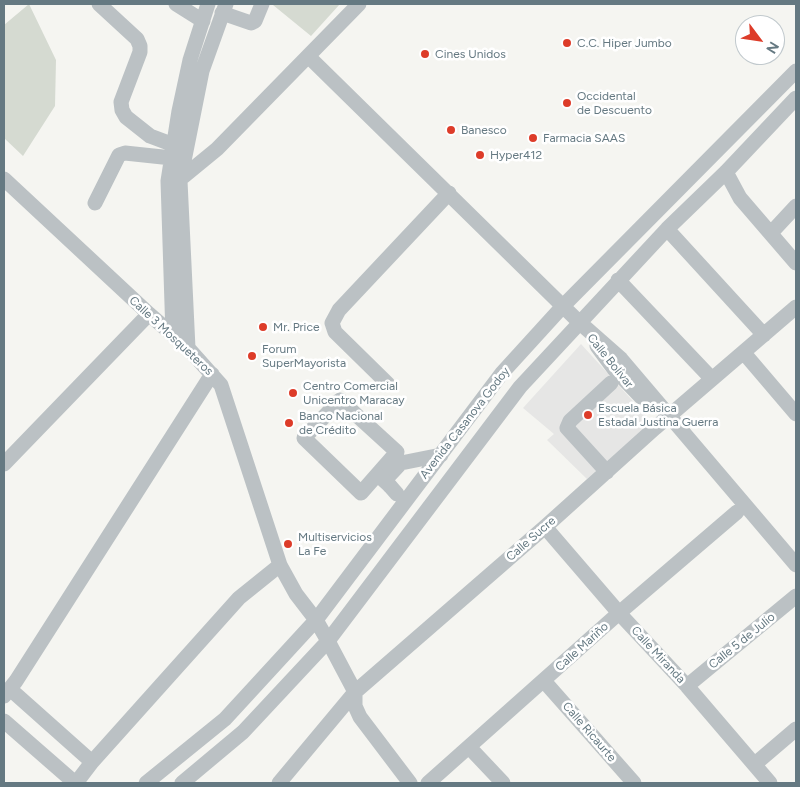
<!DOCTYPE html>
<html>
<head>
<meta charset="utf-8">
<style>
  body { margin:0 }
  #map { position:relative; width:800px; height:787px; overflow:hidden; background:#f5f5f1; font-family:Figtree,sans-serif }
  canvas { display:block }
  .frame { position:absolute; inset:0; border:5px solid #657982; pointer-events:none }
  .north { position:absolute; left:735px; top:15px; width:50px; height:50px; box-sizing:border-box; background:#fff; border:1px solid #c1c9cd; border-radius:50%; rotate:121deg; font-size:14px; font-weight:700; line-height:20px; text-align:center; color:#657982 }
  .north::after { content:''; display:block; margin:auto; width:18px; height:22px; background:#dd3c29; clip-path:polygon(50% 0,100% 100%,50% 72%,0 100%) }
</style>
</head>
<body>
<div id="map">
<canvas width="800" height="787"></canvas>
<div class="frame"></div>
<div class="north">N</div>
</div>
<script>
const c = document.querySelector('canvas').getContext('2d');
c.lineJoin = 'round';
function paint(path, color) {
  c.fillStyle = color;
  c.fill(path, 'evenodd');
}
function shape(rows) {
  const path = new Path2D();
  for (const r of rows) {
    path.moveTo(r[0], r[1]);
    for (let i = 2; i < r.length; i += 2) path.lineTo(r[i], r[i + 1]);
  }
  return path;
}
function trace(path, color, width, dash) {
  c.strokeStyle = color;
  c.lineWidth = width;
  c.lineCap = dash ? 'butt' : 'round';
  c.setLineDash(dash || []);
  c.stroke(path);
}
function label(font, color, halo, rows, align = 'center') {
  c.font = font + ' Figtree,sans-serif';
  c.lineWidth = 5;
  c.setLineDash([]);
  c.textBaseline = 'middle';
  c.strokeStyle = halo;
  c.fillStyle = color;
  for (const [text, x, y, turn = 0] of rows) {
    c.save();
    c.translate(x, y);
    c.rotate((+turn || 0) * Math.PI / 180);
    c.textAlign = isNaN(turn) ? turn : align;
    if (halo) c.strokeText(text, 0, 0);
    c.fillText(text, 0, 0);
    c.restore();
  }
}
const built = shape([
  [581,344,652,422,587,479,547,440,554,434,523,408]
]);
const green = shape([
  [29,4,56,60,55,106,23,156,4,138,4,25],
  [274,4,340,4,311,36,273,5]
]);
const minor = shape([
  [99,4,137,39,140,46,140,52,121,102,122,110,126,117,150,136,174,145],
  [176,4,203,21],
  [222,13,251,23,255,21,262,4],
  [308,56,579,322,621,359,796,565],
  [726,172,740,198,796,263],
  [4,179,149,314,188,348,221,385,280,565,296,594,316,620,328,641,355,692,355,706,360,717,410,783],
  [178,181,217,149,359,4],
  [95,203,119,155,125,153,172,158],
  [667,229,764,335],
  [771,233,796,206],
  [618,280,712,379],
  [173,335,168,181,179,111,190,60,208,4],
  [597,346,614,369,641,397],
  [188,348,180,181,202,71,226,4],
  [744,353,796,414],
  [388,384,335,332,332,323,339,310,449,193],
  [340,400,397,452,361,493,304,438,340,400],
  [4,464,149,314],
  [607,472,567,428,570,421,611,383],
  [387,478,401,463,441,455],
  [390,486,397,494],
  [545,527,619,613,687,686,770,783],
  [544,681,634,783],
  [687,686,796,596],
  [10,689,92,762],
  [4,696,16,681,212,374],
  [4,721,75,783],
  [469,747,503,783],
  [755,764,796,729],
  [76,783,92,762,239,598,280,565],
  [146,783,225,719,316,620,502,373,563,306,796,71],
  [182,783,243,732,328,641,520,387,667,229,726,172,796,98],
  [279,783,355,692,545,527,655,428,796,307],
  [428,783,619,613,737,512]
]);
const minorBridge = shape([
  [378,475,390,486]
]);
const markers = [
  [567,43,5,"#dd3c29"],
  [425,54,5,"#dd3c29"],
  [567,103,5,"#dd3c29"],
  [451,130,5,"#dd3c29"],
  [533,138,5,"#dd3c29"],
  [480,155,5,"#dd3c29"],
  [263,327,5,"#dd3c29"],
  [252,356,5,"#dd3c29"],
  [293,393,5,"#dd3c29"],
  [588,415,5,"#dd3c29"],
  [289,423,5,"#dd3c29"],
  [288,544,5,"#dd3c29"]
];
const poiNames = [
  ["C.C. Hiper Jumbo",577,43],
  ["Cines Unidos",435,54],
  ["Occidental",577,96],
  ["de Descuento",577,110],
  ["Banesco",461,130],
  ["Farmacia SAAS",543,138],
  ["Hyper412",490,155],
  ["Mr. Price",273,327],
  ["Forum",262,349],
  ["SuperMayorista",262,363],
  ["Centro Comercial",303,386],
  ["Unicentro Maracay",303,400],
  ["Escuela Básica",598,408],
  ["Estadal Justina Guerra",598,422],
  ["Banco Nacional",299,416],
  ["de Crédito",299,430],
  ["Multiservicios",298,537],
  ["La Fe",298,551]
];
const streetNames = [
  ["Calle 3 Mosqueteros",171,336,43],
  ["Calle Bolivar",610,361,51],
  ["Avenida Casanova Godoy",465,423,-52],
  ["Calle Sucre",531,539,-41],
  ["Calle 5 de Julio",742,641,-39],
  ["Calle Mariño",582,647,-42],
  ["Calle Miranda",658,655,47],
  ["Calle Ricaurte",589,732,49]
];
paint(built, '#e6e6e5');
paint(green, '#d5dad1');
trace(minor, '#bbc1c4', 15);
trace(minorBridge, '#bbc1c4', 15);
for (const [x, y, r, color] of markers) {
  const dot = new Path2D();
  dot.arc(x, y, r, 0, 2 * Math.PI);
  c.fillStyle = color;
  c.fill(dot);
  trace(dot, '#fff', 2);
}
label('12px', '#657982', '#fff', poiNames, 'left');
label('12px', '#657982', '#fff', streetNames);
</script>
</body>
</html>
